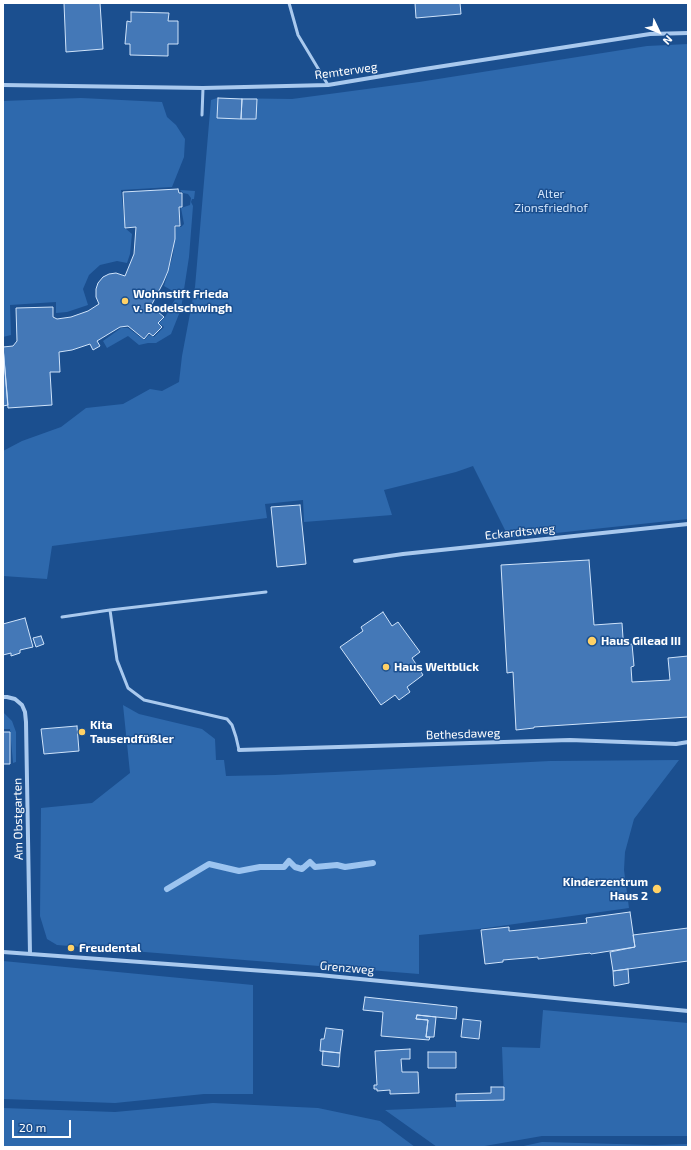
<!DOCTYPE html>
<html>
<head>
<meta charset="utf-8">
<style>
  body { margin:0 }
  #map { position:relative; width:691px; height:1150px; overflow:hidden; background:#1b4f8f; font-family:"Exo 2",sans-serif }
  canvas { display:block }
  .frame { position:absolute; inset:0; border:4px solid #fff; pointer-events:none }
  .north { position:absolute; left:639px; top:12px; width:40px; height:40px; -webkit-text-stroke:3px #1b4f8f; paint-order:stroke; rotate:133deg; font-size:11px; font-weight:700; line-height:16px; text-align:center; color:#fff }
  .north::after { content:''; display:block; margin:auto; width:14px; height:18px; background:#fff; clip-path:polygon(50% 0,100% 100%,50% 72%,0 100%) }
  .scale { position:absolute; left:12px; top:1120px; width:59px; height:18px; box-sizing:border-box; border:2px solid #fff; border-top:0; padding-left:5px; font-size:12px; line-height:14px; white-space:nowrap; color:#fff; -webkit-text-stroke:3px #1b4f8f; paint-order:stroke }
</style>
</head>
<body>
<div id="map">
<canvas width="691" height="1150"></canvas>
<div class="frame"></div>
<div class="north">N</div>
<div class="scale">20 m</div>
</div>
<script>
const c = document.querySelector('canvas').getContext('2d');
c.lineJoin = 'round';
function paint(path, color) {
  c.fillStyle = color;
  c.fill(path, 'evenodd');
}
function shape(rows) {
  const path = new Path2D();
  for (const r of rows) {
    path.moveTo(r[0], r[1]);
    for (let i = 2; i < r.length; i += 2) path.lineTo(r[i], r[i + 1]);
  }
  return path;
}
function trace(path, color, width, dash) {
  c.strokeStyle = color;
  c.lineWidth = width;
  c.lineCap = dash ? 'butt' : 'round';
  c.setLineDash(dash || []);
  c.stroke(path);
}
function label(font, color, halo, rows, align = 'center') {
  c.font = font + ' "Exo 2",sans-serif';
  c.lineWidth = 3;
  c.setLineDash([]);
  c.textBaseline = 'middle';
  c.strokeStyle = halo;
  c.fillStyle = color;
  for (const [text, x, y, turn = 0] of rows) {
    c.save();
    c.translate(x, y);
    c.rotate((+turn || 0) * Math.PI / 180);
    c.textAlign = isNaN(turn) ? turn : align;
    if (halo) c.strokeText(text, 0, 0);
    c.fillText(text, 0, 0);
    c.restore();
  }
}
const green = shape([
  [688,44,688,519,509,538,473,466,456,472,384,490,392,515,304,522,303,500,265,504,267,518,52,546,47,579,3,576,3,451,22,441,61,427,86,408,123,404,150,389,162,391,179,382,182,356,195,287,211,100,217,98,292,99,419,82,647,46],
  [81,98,162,102,167,117,176,125,185,139,184,157,172,187,121,190,125,228,132,234,130,254,127,263,117,261,100,265,89,275,83,289,88,305,67,312,56,313,56,302,10,305,11,335,3,337,3,101],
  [180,190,195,191,194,199,192,199,191,202,193,206,189,257,181,309,171,334,156,343,148,343,139,345,128,336,107,348,103,341,121,328,128,328,144,340,149,335,154,337,164,327,159,323,165,317,178,294,164,286,173,255,176,227,181,227,184,224,181,208,190,205,191,198,188,194,183,193],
  [123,705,139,714,202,729,215,739,216,760,224,760,226,776,275,775,550,761,679,760,634,819,625,852,624,870,629,908,479,929,419,935,419,974,57,945,47,939,40,916,41,808,92,803,130,773],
  [3,712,12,721,16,732,16,762,13,763,10,729,3,729],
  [3,961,253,985,253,1094,204,1094,115,1103,3,1099],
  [543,1010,688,1023,688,1136,542,1136,479,1147,437,1147,385,1110,456,1107,456,1101,504,1100,502,1047,540,1048],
  [213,1103,318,1108,380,1121,415,1147,3,1147,3,1108,115,1112],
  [542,1142,654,1145,688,1144,688,1147,519,1147]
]);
const stream = shape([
  [167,889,209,864,239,871,260,867,284,867,289,861,295,867,302,869,310,862,315,867,337,865,345,867,373,863]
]);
const building = shape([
  [64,3,100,3,103,49,66,52,64,3],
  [415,3,460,3,461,14,416,18,415,3],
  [131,12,169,13,168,21,178,21,178,44,168,44,168,56,130,55,130,44,125,44,127,21,131,22,131,12],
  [218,98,242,99,241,119,217,118,218,98],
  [242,99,257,99,256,119,241,119,242,99],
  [178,189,179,193,182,193,182,207,179,207,180,226,175,226,175,239,168,271,163,283,151,306,164,317,158,323,162,327,153,336,149,333,144,339,128,326,120,327,97,341,100,346,93,350,90,344,72,350,59,352,60,372,50,372,52,405,8,408,3,347,13,346,17,341,16,308,53,307,53,317,57,319,71,317,88,311,99,304,96,297,96,289,98,283,103,277,109,274,116,273,125,276,134,254,136,227,125,228,123,192,178,189],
  [3,346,8,405,3,406,3,346],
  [300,505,306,564,277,567,271,507,300,505],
  [589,560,594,625,622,623,623,638,619,639,619,645,632,644,634,666,631,667,632,682,670,680,668,658,688,656,688,717,534,727,534,728,516,730,513,672,507,673,501,565,589,560],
  [383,612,392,626,398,622,420,652,412,658,423,675,407,687,410,692,399,700,395,695,381,705,340,647,363,631,361,627,383,612],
  [25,618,33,647,20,650,20,653,11,656,11,653,3,655,3,624,25,618],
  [41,636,44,644,36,647,33,638,41,636],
  [77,726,79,751,44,754,41,729,77,726],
  [3,732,10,732,10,764,3,764,3,732],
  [630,912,635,947,591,954,590,953,538,959,538,957,503,960,503,962,485,964,481,930,509,927,509,931,587,923,586,918,630,912],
  [688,928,688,961,613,971,610,952,635,947,633,935,688,928],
  [628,969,629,983,614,986,613,971,628,969],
  [365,997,457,1007,456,1019,417,1015,416,1019,428,1020,426,1037,430,1037,429,1040,381,1036,383,1012,363,1010,365,997],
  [417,1015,436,1017,434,1037,426,1037,428,1020,416,1019,417,1015],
  [463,1019,481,1021,479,1039,461,1037,463,1019],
  [326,1028,343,1030,340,1053,320,1051,321,1039,324,1039,326,1028],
  [410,1049,410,1059,401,1059,402,1072,418,1072,419,1093,390,1094,390,1090,377,1091,377,1089,374,1089,374,1085,377,1085,375,1051,410,1049],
  [323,1051,340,1053,339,1067,322,1065,323,1051],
  [428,1052,456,1052,456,1068,428,1068,428,1052],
  [491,1087,504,1087,504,1100,456,1101,456,1094,491,1093,491,1087]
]);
const service = shape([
  [289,3,298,35,328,85],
  [202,115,203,88],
  [110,610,266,592],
  [62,617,110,610,117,660,128,688,144,700,227,719,232,725,236,737,239,750]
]);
const minor = shape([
  [3,85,203,88,328,85,418,70,650,34,688,33],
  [355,561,403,554,688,524],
  [3,697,7,697,15,699,22,705,25,712,26,722,30,954],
  [239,750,570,740,676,744,688,742],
  [3,952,319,975,688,1011]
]);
const markers = [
  [125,301,4,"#ffd166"],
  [592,641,5,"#ffd166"],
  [386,667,4,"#ffd166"],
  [82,732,4,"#ffd166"],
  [657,889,5,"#ffd166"],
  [71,948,4,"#ffd166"]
];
const streetNames = [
  ["Remterweg",346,71,-8],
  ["Eckardtsweg",520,532,-6],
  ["Bethesdaweg",463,734,-2],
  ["Am Obstgarten",18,819,-91],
  ["Grenzweg",347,968,5]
];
const parkNames = [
  ["Alter",551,194],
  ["Zionsfriedhof",551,208]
];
const poiNames = [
  ["Wohnstift Frieda",133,294],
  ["v. Bodelschwingh",133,308],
  ["Haus Gilead III",601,641],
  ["Haus Weitblick",394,667],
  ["Kita",90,725],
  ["Tausendfüßler",90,739],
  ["Kinderzentrum",648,882,"right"],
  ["Haus 2",648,896,"right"],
  ["Freudental",79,948]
];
paint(green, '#2e69ad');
trace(stream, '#9cc4f0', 6);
paint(building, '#4478b7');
trace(building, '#cfe3fa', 1);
trace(service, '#a9c9ee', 3);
trace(minor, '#a9c9ee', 4);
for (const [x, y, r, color] of markers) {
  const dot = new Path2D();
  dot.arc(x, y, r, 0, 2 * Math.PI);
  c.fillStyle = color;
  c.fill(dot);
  trace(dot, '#1b4f8f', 1.5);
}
label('12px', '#fff', '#1b4f8f', streetNames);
label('12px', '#cfe3fa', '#1b4f8f', parkNames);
label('bold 12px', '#fff', '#1b4f8f', poiNames, 'left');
</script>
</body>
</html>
